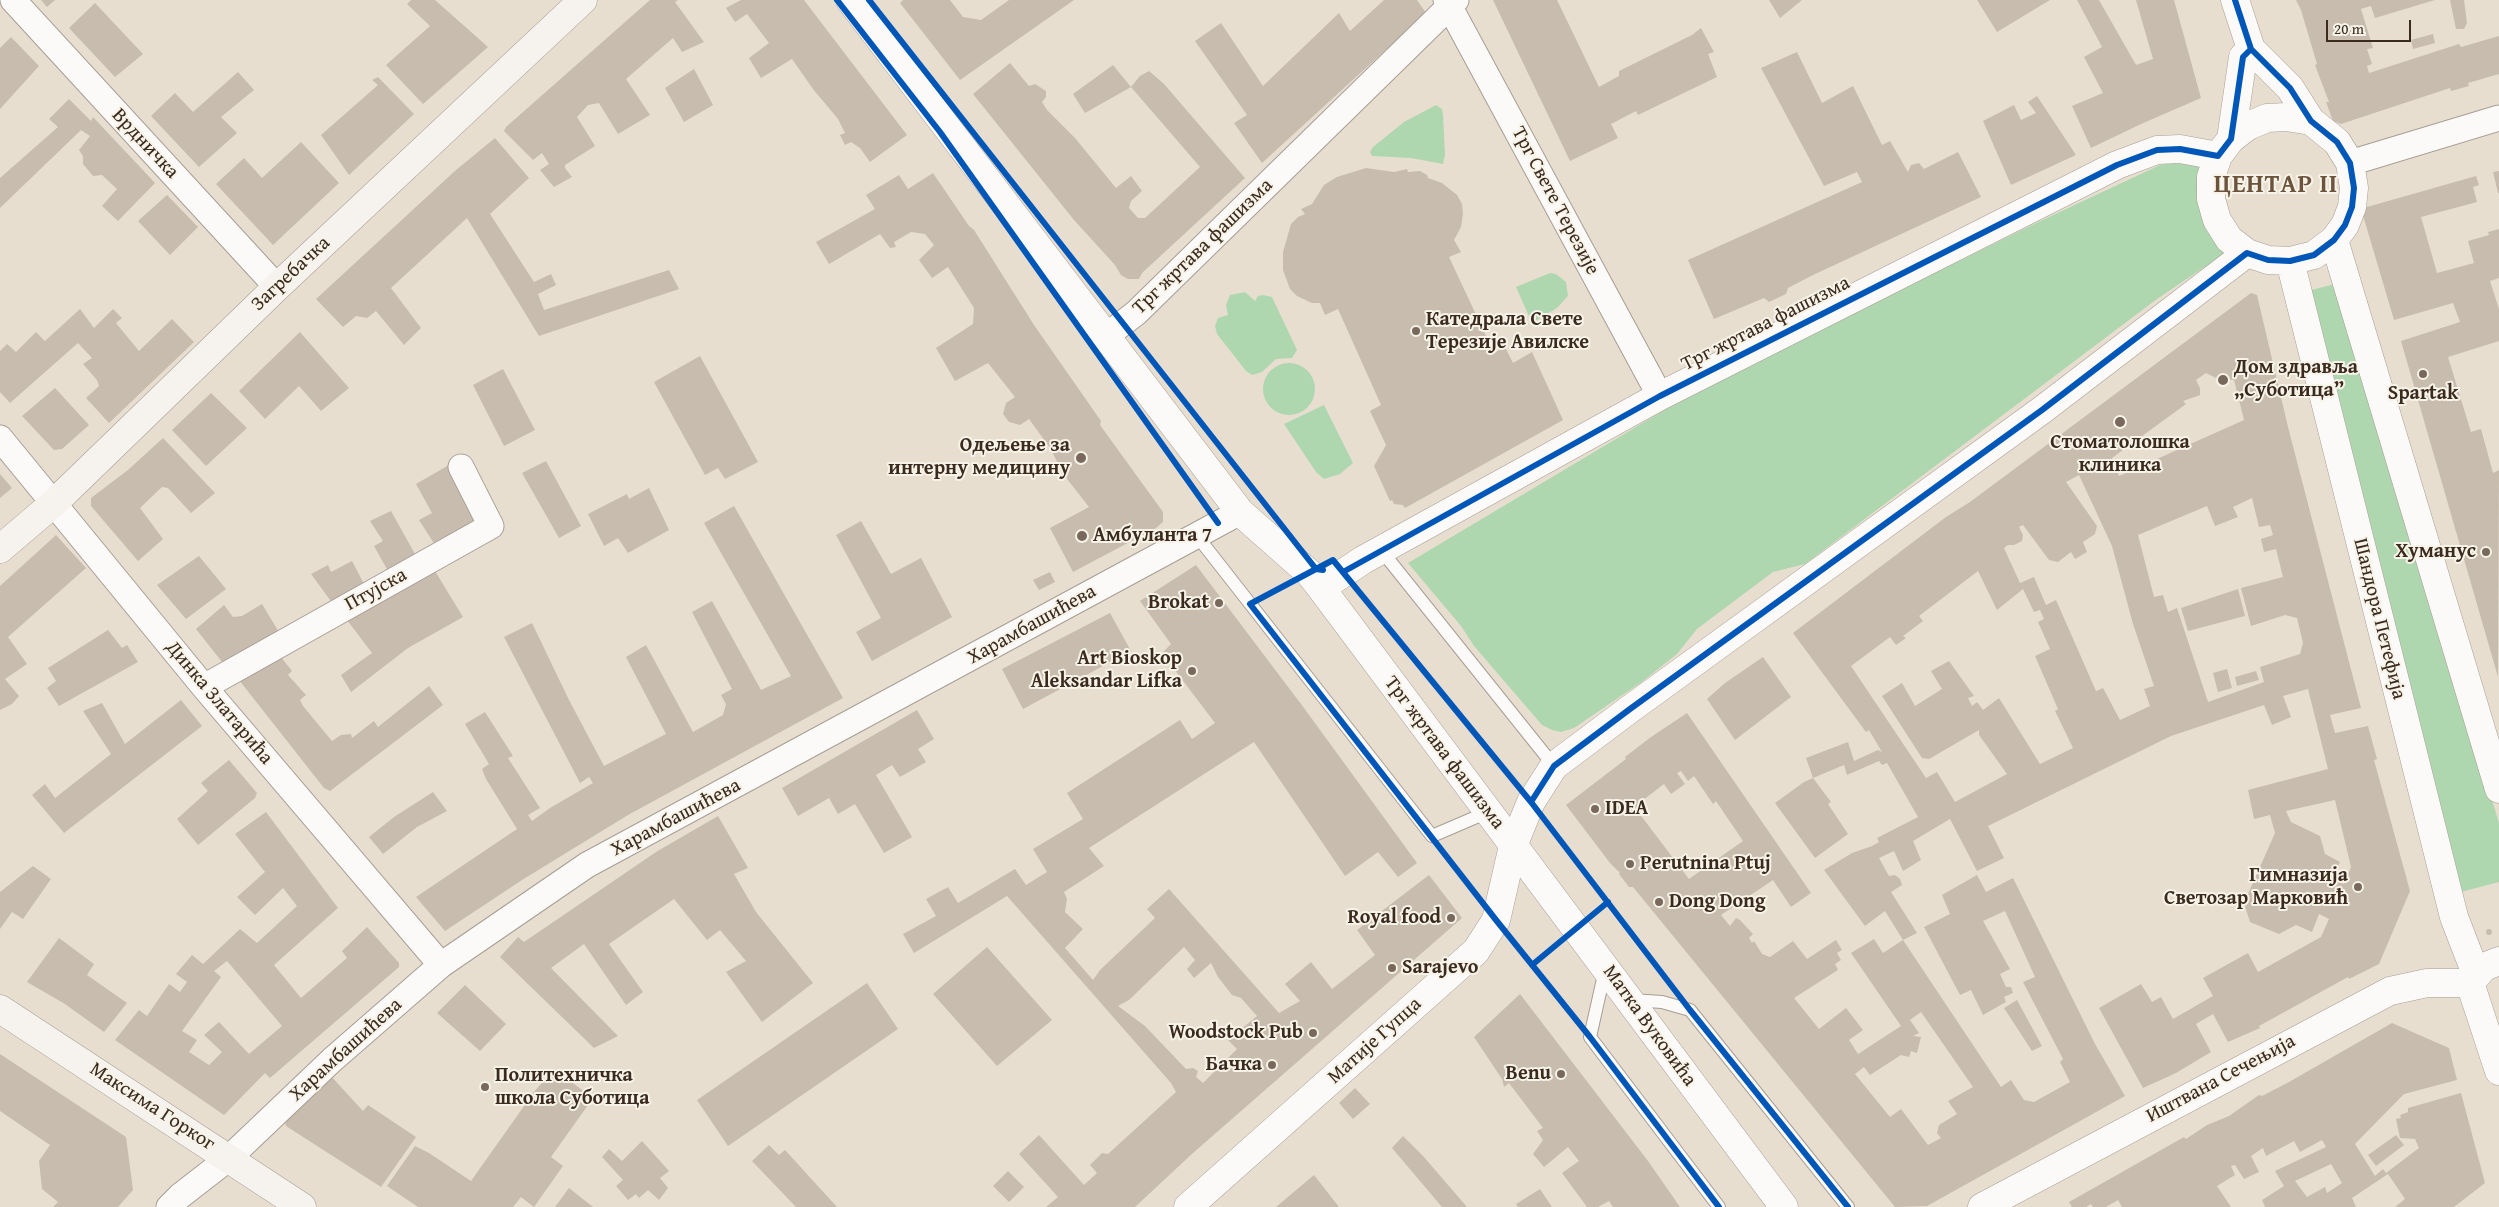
<!DOCTYPE html>
<html>
<head>
<meta charset="utf-8">
<style>
  body { margin:0 }
  #map { position:relative; width:2499px; height:1207px; overflow:hidden; background:#e8ded0; font-family:"Gentium Book Plus",serif }
  canvas { display:block }
  .scale { position:absolute; left:2326px; top:20px; width:85px; height:22px; box-sizing:border-box; border:2px solid #3b2a1e; border-top:0; padding-left:6px; font-size:15px; line-height:18px; white-space:nowrap; color:#3b2a1e; -webkit-text-stroke:4px #f7f3e8; paint-order:stroke }
</style>
</head>
<body>
<div id="map">
<canvas width="2499" height="1207"></canvas>
<div class="scale">20 m</div>
</div>
<script>
const c = document.querySelector('canvas').getContext('2d');
c.lineJoin = 'round';
function paint(path, color) {
  c.fillStyle = color;
  c.fill(path, 'evenodd');
}
function shape(rows) {
  const path = new Path2D();
  for (const r of rows) {
    if (r.length === 3) {
      path.moveTo(r[0] + r[2], r[1]);
      path.arc(r[0], r[1], r[2], 0, 2 * Math.PI);
      continue;
    }
    path.moveTo(r[0], r[1]);
    for (let i = 2; i < r.length; i += 2) path.lineTo(r[i], r[i + 1]);
  }
  return path;
}
function trace(path, color, width, dash) {
  c.strokeStyle = color;
  c.lineWidth = width;
  c.lineCap = dash ? 'butt' : 'round';
  c.setLineDash(dash || []);
  c.stroke(path);
}
function label(font, color, halo, rows, align = 'center') {
  c.font = font + ' "Gentium Book Plus",serif';
  c.lineWidth = 4;
  c.setLineDash([]);
  c.textBaseline = 'middle';
  c.strokeStyle = halo;
  c.fillStyle = color;
  for (const [text, x, y, turn = 0] of rows) {
    c.save();
    c.translate(x, y);
    c.rotate((+turn || 0) * Math.PI / 180);
    c.textAlign = isNaN(turn) ? turn : align;
    if (halo) c.strokeText(text, 0, 0);
    c.fillText(text, 0, 0);
    c.restore();
  }
}
const green = shape([
  [1436,105,1442,109,1443,115,1445,155,1443,164,1411,158,1372,156,1370,152,1373,147,1404,122],
  [2195,159,2208,169,2229,254,2203,268,2157,299,1805,564,1773,572,1697,629,1677,654,1643,681,1574,728,1561,732,1552,730,1542,725,1474,646,1461,626,1408,563,1745,362,1870,305,2034,224,2160,165],
  [1550,273,1556,274,1566,282,1568,296,1557,308,1532,323,1516,287],
  [2335,284,2499,823,2499,882,2457,893,2307,291],
  [1245,292,1255,301,1258,296,1263,295,1272,297,1297,350,1292,358,1276,359,1262,372,1252,375,1246,371,1217,334,1215,326,1218,318,1228,315,1226,305,1230,295],
  [1289,389,26],
  [1324,405,1353,463,1340,474,1324,479,1316,472,1284,424]
]);
const building = shape([
  [41,0,55,0,47,7],
  [411,0,435,0,488,47,423,104,386,65,430,26,407,4],
  [650,0,678,0,675,2,704,42,682,52,673,38,626,79,650,115,618,134,599,103,588,105,577,117,595,146,565,165,565,168,572,177,554,187,540,170,549,164,542,153,533,160,504,131,506,127],
  [741,0,804,0,907,135,870,162,860,148,851,142,845,145,840,135,845,133,838,119,813,89,792,59,761,78,749,58,769,43,747,14,735,22,726,8],
  [903,0,950,0,963,17,981,20,1009,0,1074,0,960,80,900,3],
  [1384,0,1417,0,1426,13,1262,163,1234,123,1247,115,1195,41,1221,23,1263,86,1339,13,1350,31],
  [1493,0,1557,0,1599,87,1619,76,1619,71,1692,35,1701,28,1714,52,1708,54,1717,77,1638,115,1636,111,1611,124,1618,138,1570,161],
  [1769,0,1802,0,1780,18],
  [1977,0,2050,0,1997,32],
  [2077,0,2099,0,2136,65,2153,59,2136,0,2174,0,2201,98,2141,124,2091,148,2072,106,2103,93,2084,57,2102,47],
  [2296,0,2435,0,2375,18,2371,6,2361,9,2373,48,2367,49,2372,64,2367,66,2369,73,2459,44,2461,47,2499,36,2499,74,2468,83,2469,86,2451,91,2450,88,2341,124,2333,121,2326,102,2329,102,2315,65,2317,64,2301,10],
  [2450,0,2464,0,2467,23,2464,29,2456,29],
  [95,3,143,54,115,77,69,28],
  [2433,34,2435,43,2413,49,2411,40],
  [11,37,39,66,0,109,0,48],
  [1797,52,1822,103,1853,86,1882,145,1890,141,1908,172,1911,165,1919,163,1924,169,1958,152,1981,197,1813,275,1788,288,1786,294,1769,302,1764,298,1714,319,1688,260,1862,182,1857,172,1824,186,1761,68],
  [1010,63,1029,86,1035,84,1046,91,1046,97,1042,102,1047,110,1075,138,1116,188,1131,176,1142,191,1131,201,1129,208,1138,218,1145,218,1200,167,1131,87,1140,76,1149,71,1164,84,1245,178,1142,273,1139,279,1128,279,1121,275,1115,265,1074,220,973,94],
  [1113,65,1131,87,1085,113,1073,94],
  [694,69,713,105,684,122,665,88],
  [238,72,254,90,221,117,237,133,199,167,151,116,175,93,193,112],
  [378,77,414,114,349,175,321,135,378,85,372,80],
  [2037,96,2076,155,2011,185,1983,121,2014,105,2021,120,2036,113,2028,102],
  [69,99,91,121,93,117,155,183,118,221,102,206,117,189,102,175,93,176,83,164,83,156,79,150,90,136,81,130,0,208,0,178,58,127,49,119],
  [495,138,529,178,490,214,534,282,551,274,556,285,538,294,544,310,669,270,679,289,539,336,467,218,391,288,421,328,404,345,376,311,367,318,356,316,343,327,316,299,456,170],
  [301,142,339,183,273,245,216,184,244,158,262,178],
  [1366,168,1394,172,1407,169,1408,172,1420,171,1427,175,1428,178,1442,183,1457,195,1462,204,1463,214,1461,227,1454,240,1461,252,1449,257,1494,353,1505,347,1513,363,1532,352,1563,420,1405,508,1403,505,1394,504,1392,500,1390,501,1374,466,1386,445,1370,411,1381,405,1338,309,1325,315,1320,303,1312,303,1297,296,1290,289,1283,270,1283,252,1291,224,1298,217,1305,214,1301,209,1312,204,1324,185,1337,177],
  [2499,171,2499,193,2498,193,2493,172],
  [933,173,969,226,974,230,1034,325,1101,421,1100,425,1163,512,1163,522,1156,528,1073,572,1050,528,1089,507,1064,475,1050,448,1029,419,1020,425,1009,422,1003,414,1006,403,1015,397,988,363,955,381,936,348,973,324,974,308,948,267,932,278,919,260,934,245,925,234,911,232,894,242,896,247,890,248,880,234,829,264,816,242,875,209,866,195,899,175,908,189],
  [2476,176,2479,185,2473,187,2477,202,2421,217,2437,273,2474,263,2468,241,2489,235,2488,232,2499,229,2499,278,2490,281,2499,309,2499,341,2448,357,2471,432,2481,429,2493,473,2499,470,2498,677,2401,341,2460,322,2453,303,2394,320,2362,212,2367,207],
  [167,195,198,227,170,255,138,221],
  [2251,293,2257,295,2288,427,2361,708,2330,715,2335,733,2368,726,2377,759,2374,760,2410,891,2379,964,2349,979,2348,977,2259,1026,2260,1028,2228,1042,2213,1014,2196,1024,2211,1052,2176,1073,2143,1088,2099,1008,2141,984,2152,1002,2161,997,2173,1019,2213,996,2203,978,2248,953,2258,972,2321,937,2329,919,2319,914,2312,932,2296,925,2279,934,2250,922,2244,903,2275,833,2270,815,2254,819,2248,790,2328,769,2308,689,2283,696,2291,717,2272,725,2264,705,2171,736,1988,826,2004,858,1977,871,1950,819,1913,841,1921,860,1903,871,1894,851,1879,858,1889,876,1895,875,1900,879,1902,885,1891,892,1917,933,1903,940,1885,911,1865,926,1824,870,1852,853,1872,846,1879,842,1877,838,1918,817,1887,763,1882,765,1879,761,1847,775,1844,765,1813,778,1806,758,1848,742,1854,761,1878,750,1882,752,1869,730,1866,732,1793,633,1946,517,1970,502],
  [2206,373,2218,379,2234,380,2244,420,2119,476,2112,458,2186,404,2183,401,2200,395,2200,388,2196,380],
  [2079,475,2112,546,2133,624,2154,686,2144,689,2150,706,2120,720,2103,688,2096,691,2056,600,2046,605,2034,577,2020,583,2004,548,2008,545,2014,545,2022,541,2023,535,2019,527,2023,525,2049,560,2058,562,2071,552,2075,559,2087,552,2083,542,2095,534,2097,526,2066,482],
  [2252,498,2259,527,2270,525,2273,535,2261,539,2264,552,2276,549,2283,577,2241,588,2251,626,2285,615,2297,618,2303,643,2300,654,2260,667,2264,682,2208,702,2177,608,2168,612,2163,595,2154,597,2138,535,2207,506,2215,526,2238,517,2233,507],
  [1978,571,1997,610,2023,589,2034,612,2040,610,2044,619,2038,622,2050,649,2035,656,2058,709,2055,711,2073,748,2040,764,1999,698,1983,710,1977,702,1972,706,1968,698,1974,696,1949,661,1931,671,1942,689,1915,706,1902,683,1882,696,1922,758,1929,759,1979,730,1979,735,2007,774,1955,802,1937,772,1926,778,1851,666,1890,637,1896,645,1906,638,1903,636,1923,621,1919,616],
  [2335,800,2351,867,2344,884,2332,879,2340,862,2325,854,2320,836,2291,822,2286,811],
  [80,309,94,328,113,309,122,318,116,323,139,351,172,319,194,342,109,423,86,398,99,386,97,380,83,364,92,358,78,343,10,403,0,392,0,351,7,344,16,352,36,332,45,341],
  [300,332,349,388,321,411,299,386,265,419,239,391],
  [700,356,758,462,725,479,718,468,705,475,654,382],
  [503,369,535,430,504,446,473,385],
  [55,388,89,425,62,449,54,450,22,416],
  [211,393,247,428,206,466,172,430],
  [163,438,215,493,191,513,168,488,162,487,140,508,163,539,138,561,97,513,91,506,91,498,128,470],
  [546,461,581,526,559,538,522,473],
  [449,465,477,519,435,545,419,520,432,513,416,484],
  [0,474,12,488,0,498],
  [649,488,669,530,628,553,618,538,604,546,588,514,627,494,629,499],
  [734,506,843,698,628,815,522,880,445,931,416,897,517,829,486,779,482,769,489,764,465,724,485,712,513,756,508,758,540,808,528,815,532,821,550,808,593,783,589,777,580,783,504,637,532,623,569,700,604,766,666,734,626,657,646,645,693,732,723,715,726,704,721,695,732,689,692,612,712,601,761,690,791,676,704,523],
  [391,511,415,554,388,571,374,546,383,541,370,521],
  [861,521,891,574,921,558,952,617,872,661,856,632,881,618,836,535],
  [56,535,86,568,8,637,27,664,5,679,19,696,12,704,0,710,0,586],
  [199,556,226,589,186,619,157,585],
  [352,561,364,584,333,604,311,574,328,565,331,572],
  [1196,565,1304,708,1417,863,1398,877,1378,852,1345,876,1254,742,1089,848,1104,866,1064,892,1067,899,1065,912,1083,929,1065,948,1093,980,1100,970,1155,918,1147,909,1169,889,1279,1013,1300,1001,1285,984,1311,962,1332,989,1375,955,1357,930,1429,875,1462,918,1193,1153,1135,1207,1046,1207,1058,1197,1019,1154,1039,1135,1084,1185,1097,1173,1090,1165,1102,1153,1108,1154,1176,1092,1171,1083,1007,896,914,953,903,934,936,916,926,899,948,887,958,903,1015,869,1026,885,1047,872,1033,849,1083,819,1067,793,1180,720,1192,739,1215,723,1162,653,1171,644,1140,601],
  [1184,947,1195,960,1187,969,1194,978,1211,963,1218,977,1232,995,1241,998,1257,1016,1228,1040,1237,1049,1203,1083,1196,1077,1198,1071,1193,1068,1186,1069,1145,1026,1118,1006,1129,1000],
  [435,571,463,617,408,648,351,692,341,675,372,653,347,620],
  [1050,572,1055,582,1039,590,1033,580],
  [2238,589,2245,616,2188,631,2181,608],
  [262,604,280,634,226,667,196,629,224,605,233,617,242,616],
  [1110,613,1131,651,1023,709,1002,669],
  [108,630,122,648,127,645,138,662,59,706,47,688,56,681,48,668],
  [281,657,292,671,288,675,306,695,300,700,303,706,332,741,341,735,351,734,352,738,374,721,378,727,429,686,443,705,330,791,324,788,239,680],
  [1763,657,1791,697,1735,740,1707,699,1725,683],
  [2227,669,2232,688,2218,692,2213,673],
  [2256,671,2259,680,2237,686,2235,677],
  [181,700,202,726,64,833,32,795,45,784,55,798,111,754,83,711,102,703,125,744],
  [917,710,934,739,918,749,926,762,900,777,892,765,876,775,912,837,884,853,855,804,838,814,829,798,798,816,782,788],
  [1687,713,1811,893,1791,907,1773,880,1721,915,1730,926,1736,918,1740,920,1753,934,1749,938,1752,943,1754,941,1762,954,1770,957,1793,941,1807,959,1836,940,1842,950,1837,953,1841,960,1835,964,1838,970,1794,998,1819,1029,1846,1008,1863,1030,1849,1040,1858,1054,1901,1026,1851,953,1874,939,1883,953,1903,940,2001,1087,2011,1080,2024,1100,2034,1102,2070,1082,2060,1062,2063,1059,2023,982,2035,977,2005,911,1983,921,2010,969,2000,974,2006,987,2011,987,2013,993,2004,997,2006,1002,1983,1015,1971,990,1960,995,1924,927,1950,914,1942,895,1977,875,1986,892,2013,878,2095,1044,2125,1096,1927,1206,1895,1207,1633,887,1629,887,1619,874,1620,871,1619,872,1610,863,1566,805,1626,759,1625,757,1651,737],
  [1681,771,1688,781,1694,776,1713,804,1716,801,1743,841,1689,879,1642,817,1634,811,1640,808,1638,804,1664,784,1671,794,1685,784,1677,773],
  [1921,1012,1973,1087,1948,1101,1957,1114,1939,1125,1937,1133,1941,1138,1928,1145,1901,1109,1890,1117,1855,1074,1864,1067,1870,1075,1901,1055,1909,1057,1911,1051,1917,1053,1921,1037,1913,1036,1919,1033,1910,1020],
  [229,760,257,793,255,798,198,845,177,819,208,791,201,783],
  [1813,778,1831,802,1828,804,1848,834,1815,858,1775,803,1804,782],
  [433,792,447,811,417,827,383,854,369,837,394,817],
  [266,812,338,908,274,965,301,998,347,958,342,951,367,927,399,963,399,967,270,1078,265,1073,224,1115,115,1040,139,1010,147,1016,169,984,180,992,187,982,176,974,192,955,203,964,240,929,257,943,297,906,283,888,255,915,237,897,265,872,235,834],
  [227,961,282,1026,249,1054,219,1022,204,1035,222,1052,209,1065,189,1052,197,1040,182,1031,221,977,214,971],
  [718,816,748,868,734,874,756,912,813,983,762,1022,726,972,746,961,720,930,707,940,674,899,609,944,643,992,626,1005,584,944,551,968,618,1036,594,1048,500,957,518,937,524,942,656,852],
  [33,866,51,879,23,919,12,912,0,929,0,892],
  [2489,932,3],
  [59,938,94,964,87,975,127,1003,104,1032,65,1004,27,982],
  [987,947,1052,1020,997,1066,933,994],
  [867,983,898,1029,728,1146,697,1100],
  [465,985,506,1024,480,1051,437,1013],
  [1520,994,1648,1161,1680,1207,1613,1207,1609,1201,1598,1207,1587,1207,1562,1173,1579,1161,1568,1147,1544,1167,1533,1154,1543,1140,1537,1131,1543,1128,1509,1083,1504,1087,1502,1079,1474,1037],
  [2017,1000,2042,1046,2032,1051,2004,1008],
  [2392,1023,2449,1048,2457,1080,2404,1094,2355,1144,2375,1176,2383,1169,2386,1173,2419,1148,2415,1139,2400,1138,2396,1119,2401,1118,2400,1115,2408,1112,2408,1108,2461,1093,2485,1183,2454,1207,2395,1207,2405,1199,2388,1174,2352,1198,2356,1207,2265,1207,2262,1200,2284,1186,2275,1171,2326,1147,2322,1140,2300,1152,2294,1141,2266,1156,2263,1148,2251,1156,2259,1172,2244,1179,2235,1165,2231,1166,2235,1175,2217,1186,2231,1207,2122,1207,2118,1200,2106,1207,2093,1207,2091,1204,2086,1207,2072,1207,2069,1202,2184,1137,2186,1139,2207,1125,2229,1116,2259,1095,2262,1096,2289,1082],
  [2331,1164,2342,1183,2327,1193,2325,1187,2307,1197,2295,1181],
  [0,1054,126,1137,133,1190,118,1207,53,1207,58,1202,42,1189,39,1161,50,1145,0,1111],
  [554,1069,593,1098,551,1157,563,1166,534,1207,521,1197,513,1207,418,1207,387,1186,415,1146,429,1153,471,1181,534,1092],
  [330,1075,363,1111,368,1105,416,1137,381,1187,286,1126,284,1117],
  [1355,1088,1370,1104,1353,1119,1339,1103],
  [2396,1135,2404,1145,2376,1166,2368,1155],
  [1403,1136,1423,1156,1467,1207,1442,1207,1392,1148],
  [642,1141,669,1171,660,1178,668,1188,659,1200,648,1190,639,1198,636,1194,628,1200,616,1186,623,1180,602,1157,609,1149,622,1161],
  [769,1145,779,1155,785,1150,837,1207,796,1207,752,1161],
  [1008,1171,1024,1187,1009,1202,993,1186],
  [1314,1175,1339,1207,1276,1207],
  [569,1188,593,1207,555,1207],
  [1540,1189,1552,1207,1518,1207,1516,1204]
]);
const service = shape([
  [1197,536,1432,836,1488,812],
  [1381,550,1554,766],
  [1605,970,1590,1037,1719,1207],
  [1631,1000,1662,1002,1690,1010,1848,1207]
]);
const minor = shape([
  [13,0,277,287],
  [1446,0,1660,396],
  [2350,163,2499,118],
  [1106,336,1136,313,1456,0],
  [0,438,204,687,441,965],
  [204,687,491,526,461,467],
  [169,1207,180,1196,229,1158,332,1060,441,965,587,865,1240,512]
]);
const tertiary = shape([
  [850,0,1240,512,1309,573,1321,588,1784,1207],
  [2235,0,2251,49,2290,88,2311,121,2337,142,2350,163,2354,188,2352,207,2345,225,2334,240,2314,255,2290,261,2268,260,2247,253,2229,239,2217,220,2211,199,2211,177,2218,156,2231,139,2248,126,2267,118,2286,117,2311,121],
  [2231,139,2243,57,2251,49],
  [2334,240,2499,789],
  [2290,261,2454,917,2476,974],
  [1321,588,1363,560,1660,396,2117,165,2157,150,2180,149,2218,156],
  [2499,961,2484,967,2470,983,2499,1071],
  [1188,1207,1476,951,1496,920,1513,846,1531,802,1554,766,1630,709,2042,410,2247,253],
  [1982,1207,2390,991,2427,983,2470,983]
]);
const secondary = shape([
  [0,549,54,503,277,287,583,0],
  [0,1009,302,1207]
]);
const cycleway = shape([
  [837,0,940,132,1218,523],
  [869,0,1316,569,1323,570],
  [1343,572,1660,396,2117,165,2157,150,2180,149,2218,156,2231,139,2243,57,2251,49],
  [1531,802,1554,766,1630,709,2042,410,2247,253,2268,260,2290,261,2314,255,2334,240,2345,225,2352,207,2354,188,2350,163,2337,142,2311,121,2290,88,2251,49,2235,0],
  [1532,965,1608,902],
  [1719,1207,1590,1037,1496,920,1250,604,1333,560,1531,802,1690,1010,1848,1207]
]);
const markers = [
  [1416,331,5,"#78695c"],
  [2423,374,5,"#78695c"],
  [2223,380,6,"#78695c"],
  [2120,422,6,"#78695c"],
  [1081,458,6,"#78695c"],
  [1082,536,6,"#78695c"],
  [2486,552,5,"#78695c"],
  [1219,603,5,"#78695c"],
  [1192,671,5,"#78695c"],
  [1595,809,5,"#78695c"],
  [1630,864,5,"#78695c"],
  [2358,887,5,"#78695c"],
  [1659,902,5,"#78695c"],
  [1451,918,5,"#78695c"],
  [1392,968,5,"#78695c"],
  [1313,1033,5,"#78695c"],
  [1272,1065,5,"#78695c"],
  [1561,1074,5,"#78695c"],
  [485,1087,5,"#78695c"]
];
const streetNames = [
  ["Врдничка",145,144,47],
  ["Трг Свете Терезије",1555,201,62],
  ["Трг жртава фашизма",1203,247,-44],
  ["Загребачка",291,274,-43],
  ["Трг жртава фашизма",1766,324,-27],
  ["Птујска",376,590,-29],
  ["Шандора Петефија",2379,619,76],
  ["Харамбашићева",1032,625,-29],
  ["Динка Златарића",219,703,50],
  ["Трг жртава фашизма",1444,753,53],
  ["Харамбашићева",676,818,-28],
  ["Матка Вуковића",1649,1026,54],
  ["Матије Гупца",1375,1041,-42],
  ["Харамбашићева",346,1050,-42],
  ["Иштвана Сечењија",2221,1079,-28],
  ["Максима Горког",152,1107,33]
];
const poiNames = [
  ["Катедрала Свете",1426,320,"left"],
  ["Терезије Авилске",1426,343,"left"],
  ["Дом здравља",2234,368,"left"],
  ["„Суботица”",2234,391,"left"],
  ["Spartak",2423,394,"center"],
  ["Стоматолошка",2120,443,"center"],
  ["клиника",2120,466,"center"],
  ["Одељење за",1070,446],
  ["интерну медицину",1070,469],
  ["Амбуланта 7",1093,536,"left"],
  ["Хуманус",2476,552],
  ["Brokat",1209,603],
  ["Art Bioskop",1182,659],
  ["Aleksandar Lifka",1182,682],
  ["IDEA",1605,809,"left"],
  ["Perutnina Ptuj",1640,864,"left"],
  ["Гимназија",2348,876],
  ["Светозар Марковић",2348,899],
  ["Dong Dong",1669,902,"left"],
  ["Royal food",1441,918],
  ["Sarajevo",1402,968,"left"],
  ["Woodstock Pub",1303,1033],
  ["Бачка",1262,1065],
  ["Benu",1551,1074],
  ["Политехничка",495,1076,"left"],
  ["школа Суботица",495,1099,"left"]
];
const districtNames = [
  ["ЦЕНТАР II",2276,186]
];
paint(green, '#afd7af');
paint(building, '#c7bcad');
trace(service, '#a69e94', 14);
trace(minor, '#a69e94', 27);
trace(tertiary, '#a69e94', 29);
trace(secondary, '#a69e94', 29);
trace(service, '#fcfaf8', 12);
trace(minor, '#fcfaf8', 25);
trace(tertiary, '#fcfaf8', 28);
trace(secondary, '#f6f2ed', 28);
trace(cycleway, '#0057b8', 6);
for (const [x, y, r, color] of markers) {
  const dot = new Path2D();
  dot.arc(x, y, r, 0, 2 * Math.PI);
  c.fillStyle = color;
  c.fill(dot);
  trace(dot, '#f7f3e8', 2);
}
label('20px', '#3b2a1e', '#f7f3e8', streetNames);
label('bold 20px', '#3b2a1e', '#f7f3e8', poiNames, 'right');
c.letterSpacing = '1px';
label('bold 25px', '#6c543c', '#f7f3e8', districtNames);
c.letterSpacing = '0px';
</script>
</body>
</html>
